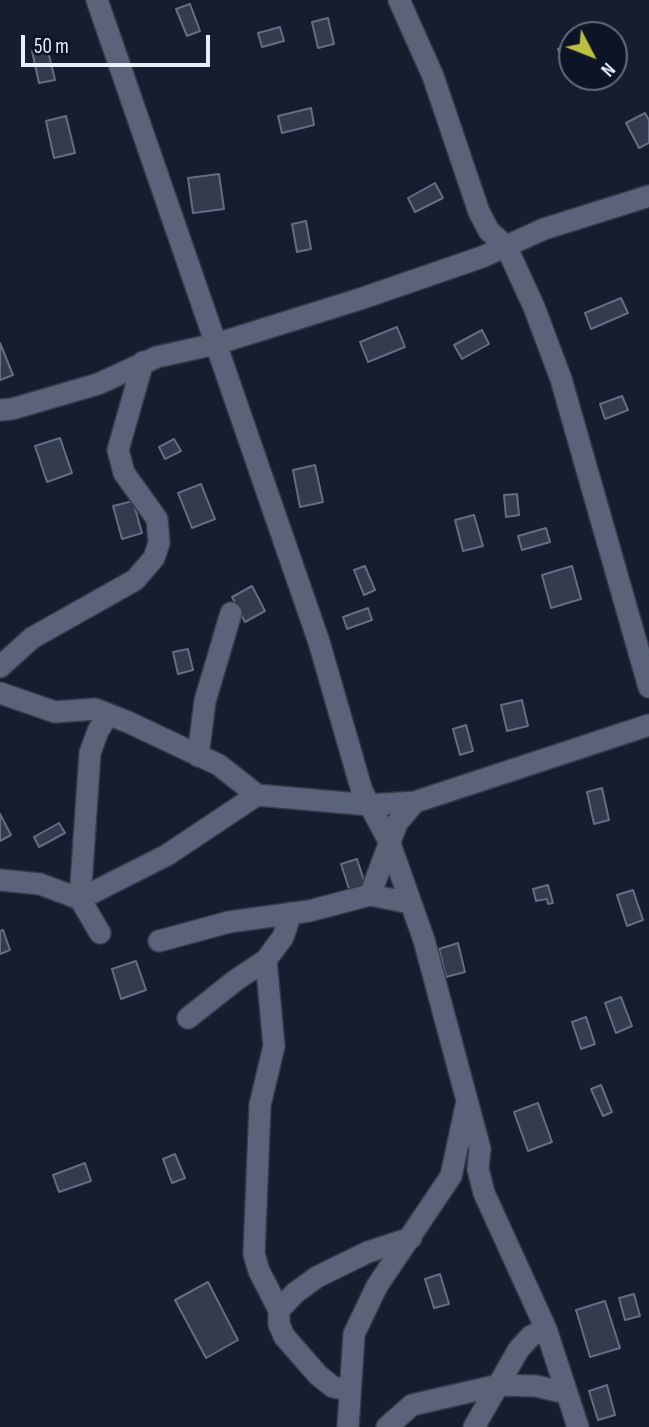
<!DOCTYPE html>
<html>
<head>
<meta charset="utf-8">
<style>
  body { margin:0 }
  #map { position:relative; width:649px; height:1427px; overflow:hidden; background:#161d2f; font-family:"Sofia Sans Condensed",sans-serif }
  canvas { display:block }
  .north { position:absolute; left:558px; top:21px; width:70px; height:70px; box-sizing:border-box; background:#0d1425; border:2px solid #656c7b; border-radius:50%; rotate:132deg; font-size:19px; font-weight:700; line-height:28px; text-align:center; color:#e9effb }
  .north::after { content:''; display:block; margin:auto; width:24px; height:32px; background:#bbc044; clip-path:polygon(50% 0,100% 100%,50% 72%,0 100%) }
  .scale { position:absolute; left:21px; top:35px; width:189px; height:32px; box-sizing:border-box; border:4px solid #e9effb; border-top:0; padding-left:9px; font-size:21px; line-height:24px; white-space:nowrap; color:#e9effb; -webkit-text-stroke:5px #0d1425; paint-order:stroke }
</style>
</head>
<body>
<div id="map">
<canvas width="649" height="1427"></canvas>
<div class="north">N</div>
<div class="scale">50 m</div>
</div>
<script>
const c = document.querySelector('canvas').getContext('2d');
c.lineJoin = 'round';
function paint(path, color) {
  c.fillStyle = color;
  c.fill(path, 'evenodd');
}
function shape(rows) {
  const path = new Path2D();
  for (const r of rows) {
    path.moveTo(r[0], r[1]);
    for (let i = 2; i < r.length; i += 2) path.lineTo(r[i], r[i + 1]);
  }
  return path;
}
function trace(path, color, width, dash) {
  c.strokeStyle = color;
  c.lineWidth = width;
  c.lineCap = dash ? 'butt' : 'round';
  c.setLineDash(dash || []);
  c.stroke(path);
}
const building = shape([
  [190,4,200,31,187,36,176,9,190,4],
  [328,18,334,44,318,48,312,22,328,18],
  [280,27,284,41,262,47,258,33,280,27],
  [569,44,572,74,568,75,558,49,569,44],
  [47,47,55,80,39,83,32,51,47,47],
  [311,108,314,125,282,133,278,116,311,108],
  [645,113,649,120,649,143,639,148,626,123,645,113],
  [66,116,75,153,54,158,46,121,66,116],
  [219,174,224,209,193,213,188,178,219,174],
  [435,183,443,198,415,212,408,198,435,183],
  [306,221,311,249,297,252,292,224,306,221],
  [621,298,628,313,591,329,585,313,621,298],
  [397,327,405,347,368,362,360,342,397,327],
  [482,330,489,344,462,359,454,345,482,330],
  [0,343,13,375,0,380,0,343],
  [622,396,628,410,605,419,600,404,622,396],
  [60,438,72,473,47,482,35,446,60,438],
  [174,439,181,451,165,459,159,447,174,439],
  [315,465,323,502,300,507,293,470,315,465],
  [201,484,215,519,192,528,178,493,201,484],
  [517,494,519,515,506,517,504,495,517,494],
  [133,501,142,533,122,539,113,506,133,501],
  [474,515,483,546,463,551,455,520,474,515],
  [546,528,550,542,522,550,518,536,546,528],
  [365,566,375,590,364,595,354,570,365,566],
  [572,566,581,599,551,608,542,575,572,566],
  [252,586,265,611,245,622,232,597,252,586],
  [368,608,372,620,347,629,343,617,368,608],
  [188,649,193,670,178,674,173,652,188,649],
  [522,700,528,726,507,731,501,705,522,700],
  [466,725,473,751,460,755,453,729,466,725],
  [602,788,609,820,594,824,587,792,602,788],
  [0,814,11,835,0,841,0,814],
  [59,823,65,833,39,847,34,837,59,823],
  [357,859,366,887,350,892,341,864,357,859],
  [548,885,553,903,548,904,547,899,536,901,533,889,548,885],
  [633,890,643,920,627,926,617,895,633,890],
  [3,930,10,950,0,954,0,931,3,930],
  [458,943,465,972,446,977,439,949,458,943],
  [136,961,146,990,121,999,112,969,136,961],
  [621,997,632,1026,616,1033,605,1003,621,997],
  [586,1017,595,1044,581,1049,572,1022,586,1017],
  [601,1085,612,1112,603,1116,591,1089,601,1085],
  [538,1103,552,1142,528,1151,514,1112,538,1103],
  [175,1154,185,1178,172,1183,163,1159,175,1154],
  [85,1163,91,1181,59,1192,53,1175,85,1163],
  [440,1274,449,1304,434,1308,425,1279,440,1274],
  [208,1282,238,1340,206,1358,175,1300,208,1282],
  [634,1294,640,1316,625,1320,619,1298,634,1294],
  [605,1301,620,1348,590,1357,576,1310,605,1301],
  [607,1385,615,1415,598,1420,589,1391,607,1385]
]);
const street = shape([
  [97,0,319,642,362,791,389,841,424,940,480,1149,478,1169,484,1193,546,1329,578,1427],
  [399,0,433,76,479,212,489,231,506,246,534,307,561,379,649,687],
  [0,410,12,409,98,384,157,357,216,344,360,299,482,257,544,229,649,196],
  [0,667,32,638,135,580,154,558,159,543,157,519,124,473,118,450,143,362],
  [0,693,55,712,95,709,128,722,219,765,257,795,370,805,415,802],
  [198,756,205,701,231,613],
  [0,880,40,884,80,899,90,753,98,731,108,715],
  [370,895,397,823,415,802,649,725],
  [100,933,80,899,167,855,257,795],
  [159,941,229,922,309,911,370,895,410,903],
  [266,960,274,1046,260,1105,254,1254,259,1271,279,1310,279,1324,284,1336,318,1375,333,1387,349,1390],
  [188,1018,236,980,266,960,283,937,291,913],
  [279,1310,295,1293,317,1277,368,1252,411,1238],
  [348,1427,354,1334,377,1286,451,1176,466,1106],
  [387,1427,412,1405,499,1385,536,1386,566,1393],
  [474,1427,519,1349,531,1336,546,1329]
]);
paint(building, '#333b4f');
trace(building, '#636d83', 2);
trace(street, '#363a49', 24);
trace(street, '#5a6379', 21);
</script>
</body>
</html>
